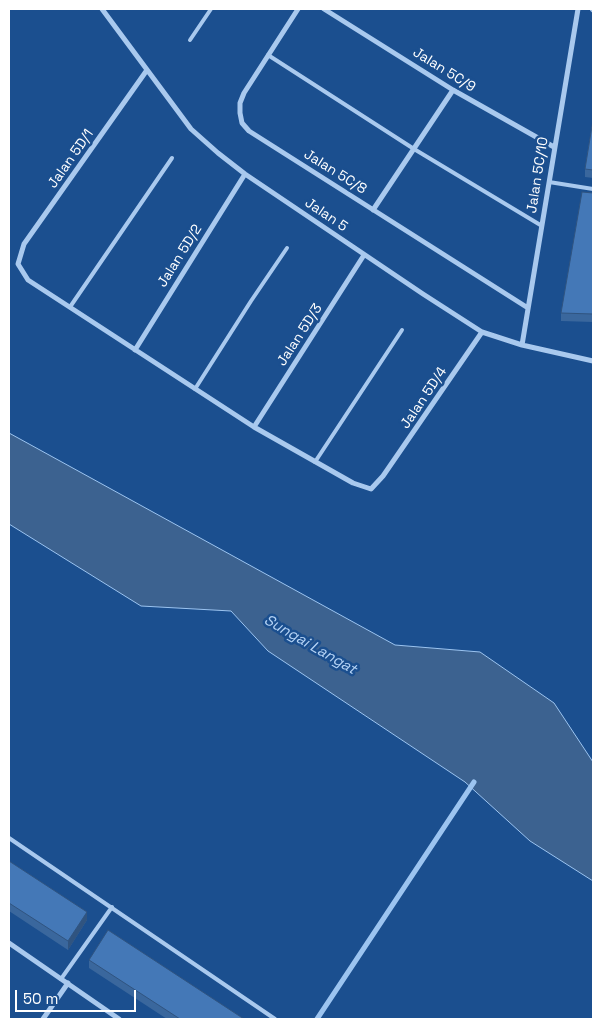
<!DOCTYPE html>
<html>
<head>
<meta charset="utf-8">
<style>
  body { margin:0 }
  #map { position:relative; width:602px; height:1028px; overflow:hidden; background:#1b4f8f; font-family:"Space Grotesk",sans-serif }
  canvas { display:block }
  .frame { position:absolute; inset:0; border:10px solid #fff; pointer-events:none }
  .scale { position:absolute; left:15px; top:990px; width:121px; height:22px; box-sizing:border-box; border:2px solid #fff; border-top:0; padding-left:6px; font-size:15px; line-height:18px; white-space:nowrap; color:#fff; -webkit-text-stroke:4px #1b4f8f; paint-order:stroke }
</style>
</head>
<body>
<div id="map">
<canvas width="602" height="1028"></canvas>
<div class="frame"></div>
<div class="scale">50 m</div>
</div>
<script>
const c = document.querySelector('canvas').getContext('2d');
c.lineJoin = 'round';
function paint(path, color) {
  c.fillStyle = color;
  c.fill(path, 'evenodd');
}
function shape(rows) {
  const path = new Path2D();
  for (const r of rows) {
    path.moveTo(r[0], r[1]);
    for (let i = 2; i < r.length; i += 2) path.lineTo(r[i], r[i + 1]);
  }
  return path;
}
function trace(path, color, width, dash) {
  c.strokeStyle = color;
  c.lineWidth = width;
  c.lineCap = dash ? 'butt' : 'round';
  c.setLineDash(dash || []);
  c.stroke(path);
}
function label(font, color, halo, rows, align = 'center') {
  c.font = font + ' "Space Grotesk",sans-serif';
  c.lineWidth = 5;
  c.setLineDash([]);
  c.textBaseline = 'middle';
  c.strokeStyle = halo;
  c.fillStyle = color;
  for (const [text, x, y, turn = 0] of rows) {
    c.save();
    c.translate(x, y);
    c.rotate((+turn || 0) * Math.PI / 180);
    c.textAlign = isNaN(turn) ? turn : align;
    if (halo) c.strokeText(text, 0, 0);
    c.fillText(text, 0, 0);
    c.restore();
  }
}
const water = shape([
  [9,433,395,645,480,652,554,703,593,762,593,881,530,841,465,782,268,651,231,611,141,606,9,524,9,433]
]);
const stream = shape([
  [317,1019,474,782]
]);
const service = shape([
  [190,40,211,9],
  [268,55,414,149,542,226],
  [549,182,593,189],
  [70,307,172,158],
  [195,389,251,301,287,248],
  [315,462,402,330],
  [9,838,275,1019],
  [61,979,112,907]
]);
const minor = shape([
  [102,9,191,129,218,153,245,174,423,294,482,332,522,345,593,361],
  [298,9,244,93,240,103,240,113,242,123,249,131,528,308],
  [324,9,453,90,554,147],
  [592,9,593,10],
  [147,70,24,244,18,264,28,280,254,427,353,483,371,489,383,476,482,332],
  [373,210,453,90],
  [522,345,578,9],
  [135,350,245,174],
  [254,427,364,255],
  [9,943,119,1019],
  [43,1019,68,983]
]);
const wall = shape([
  [593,120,593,178,585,177,585,169],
  [593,193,593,322,561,321,561,313],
  [9,861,87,920,68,950,9,911],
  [89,960,244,1019,167,1019,89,968]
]);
const shadedWall = shape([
  [87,912,87,920,68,950,68,941]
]);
const building = shape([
  [593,120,593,170,585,169,593,120],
  [582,192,593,193,593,314,561,313,582,192],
  [9,861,87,912,68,941,9,903,9,861],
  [108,930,244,1019,180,1019,89,960,108,930]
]);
const streetNames = [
  ["Jalan 5C/9",444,70,32],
  ["Jalan 5D/1",71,159,-55],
  ["Jalan 5C/8",335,172,32],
  ["Jalan 5C/10",538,175,-81],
  ["Jalan 5",326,215,34],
  ["Jalan 5D/2",180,256,-58],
  ["Jalan 5D/3",300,335,-57],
  ["Jalan 5D/4",424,398,-56]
];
const waterNames = [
  ["Sungai Langat",310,645,30]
];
paint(water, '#3c6290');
trace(water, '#9cc4f0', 1);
trace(stream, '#9cc4f0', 5);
trace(service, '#a9c9ee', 4);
trace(minor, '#a9c9ee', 5);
paint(wall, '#3a679d');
paint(shadedWall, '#305480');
paint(building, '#4478b7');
trace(building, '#305480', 1);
label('14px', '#fff', '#1b4f8f', streetNames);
label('italic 15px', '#b5d3f5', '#1b4f8f', waterNames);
</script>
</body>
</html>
